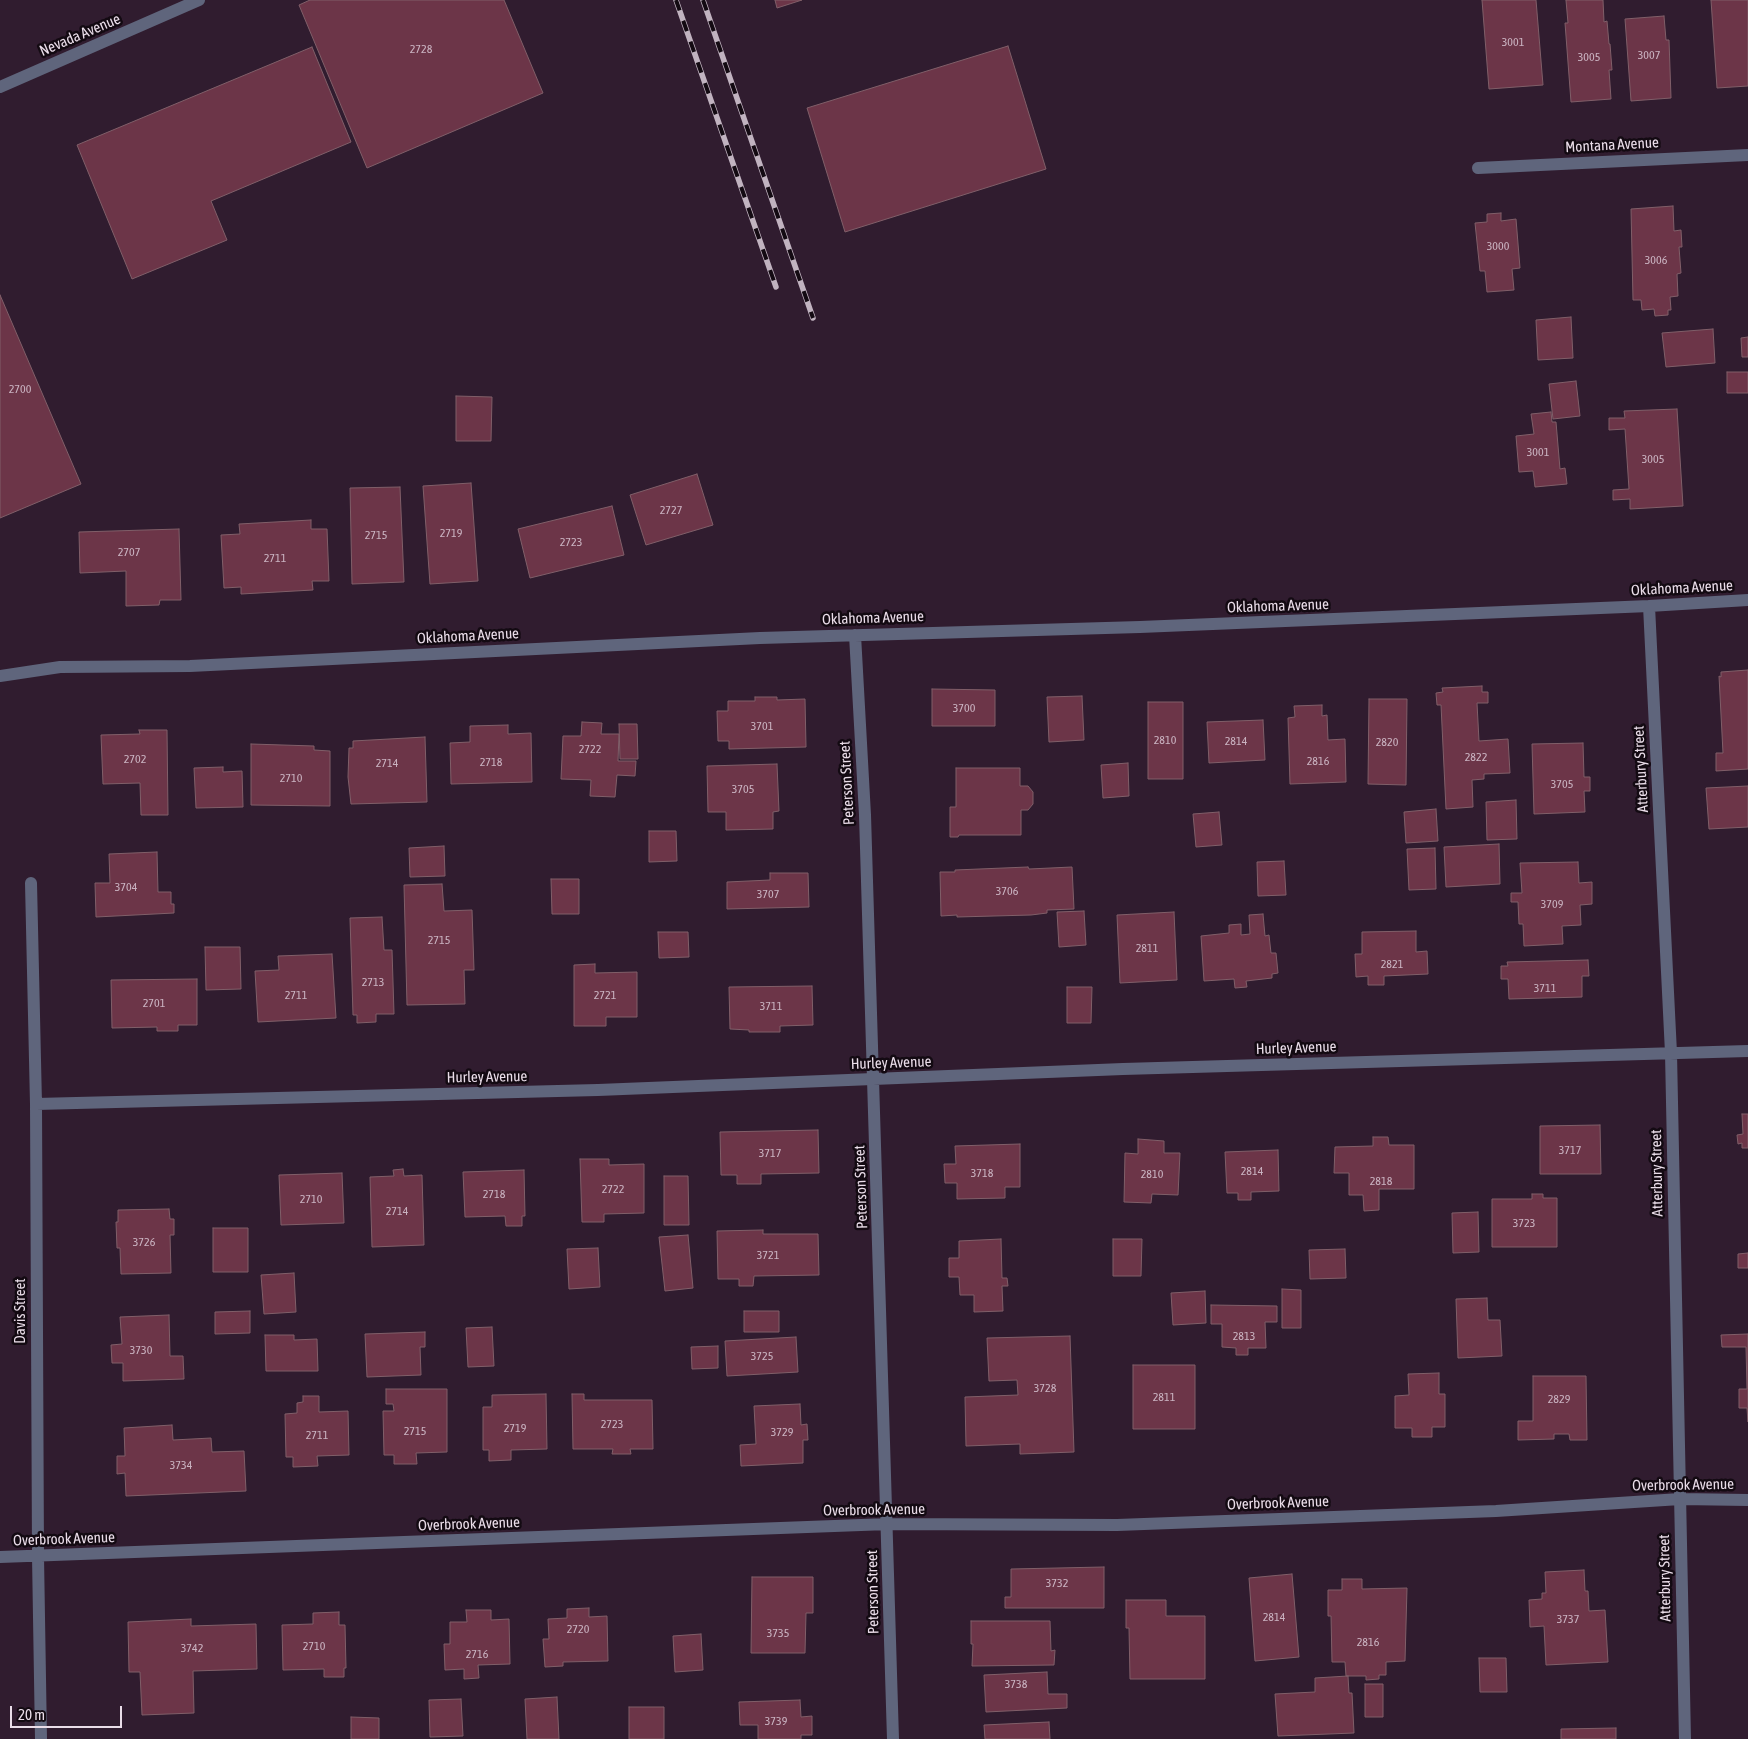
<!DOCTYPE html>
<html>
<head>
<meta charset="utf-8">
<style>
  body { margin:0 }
  #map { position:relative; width:1748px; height:1739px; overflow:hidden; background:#301c2f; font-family:"Asap Condensed",sans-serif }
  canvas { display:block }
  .scale { position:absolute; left:10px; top:1706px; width:112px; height:22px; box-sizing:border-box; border:2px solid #eadde9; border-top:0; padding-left:6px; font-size:15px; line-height:18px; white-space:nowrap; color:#eadde9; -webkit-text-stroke:4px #130a12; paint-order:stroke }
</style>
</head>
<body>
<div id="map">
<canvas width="1748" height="1739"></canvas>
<div class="scale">20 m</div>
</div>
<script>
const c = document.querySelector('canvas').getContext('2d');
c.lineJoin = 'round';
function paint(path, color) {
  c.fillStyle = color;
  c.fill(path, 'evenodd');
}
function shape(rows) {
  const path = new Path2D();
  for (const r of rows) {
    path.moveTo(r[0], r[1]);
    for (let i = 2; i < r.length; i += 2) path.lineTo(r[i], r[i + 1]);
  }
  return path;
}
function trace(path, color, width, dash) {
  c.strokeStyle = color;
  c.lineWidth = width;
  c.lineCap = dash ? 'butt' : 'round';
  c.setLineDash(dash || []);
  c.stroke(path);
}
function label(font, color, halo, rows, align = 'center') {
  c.font = font + ' "Asap Condensed",sans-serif';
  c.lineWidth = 5;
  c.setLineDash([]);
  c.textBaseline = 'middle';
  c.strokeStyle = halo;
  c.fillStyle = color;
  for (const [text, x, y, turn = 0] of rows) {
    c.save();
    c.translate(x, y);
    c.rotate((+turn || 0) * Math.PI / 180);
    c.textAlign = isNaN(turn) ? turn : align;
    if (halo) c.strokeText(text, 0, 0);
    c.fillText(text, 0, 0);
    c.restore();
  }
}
const building = shape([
  [310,0,504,0,543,93,367,168,299,5,310,0],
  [775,0,802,0,777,8,775,0],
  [1482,0,1536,0,1543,85,1489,89,1482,0],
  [1566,0,1603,0,1604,22,1607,21,1609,44,1610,44,1612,70,1609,70,1611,99,1571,102,1565,23,1568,23,1566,0],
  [1711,0,1748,0,1748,86,1717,88,1711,0],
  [1664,16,1666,40,1669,40,1671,98,1631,101,1625,19,1664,16],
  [1008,46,1046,169,845,232,807,108,1008,46],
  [312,47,351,142,211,201,227,240,132,279,77,145,312,47],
  [1673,206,1674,231,1681,230,1682,247,1679,247,1681,273,1677,274,1678,296,1670,297,1671,310,1668,310,1668,315,1655,316,1654,309,1642,310,1641,300,1633,300,1631,209,1673,206],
  [1501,213,1501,221,1516,219,1520,268,1512,269,1514,290,1487,292,1485,271,1480,271,1475,223,1487,222,1487,214,1501,213],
  [0,295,81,484,0,518,0,295],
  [1571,317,1573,358,1538,360,1536,320,1571,317],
  [1713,329,1715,363,1666,367,1662,333,1713,329],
  [1748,337,1748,357,1742,357,1741,338,1748,337],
  [1727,372,1748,372,1748,393,1727,393,1727,372],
  [1576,381,1580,416,1553,419,1549,384,1576,381],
  [456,396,492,397,491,441,456,441,456,396],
  [1677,409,1683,506,1630,509,1630,499,1613,500,1613,490,1629,489,1625,429,1609,430,1609,418,1625,418,1624,411,1677,409],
  [1551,412,1552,422,1556,422,1560,469,1565,468,1567,484,1535,487,1533,471,1519,472,1516,436,1534,434,1531,414,1551,412],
  [697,474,713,525,646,545,630,495,697,474],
  [471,483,478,581,430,584,423,486,471,483],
  [400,487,404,582,352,584,350,488,400,487],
  [612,506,624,555,530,578,518,529,612,506],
  [311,520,311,529,327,529,329,581,312,581,313,590,241,594,241,587,224,588,221,535,240,534,239,524,311,520],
  [179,529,181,600,160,600,159,605,126,606,126,571,80,573,79,532,179,529],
  [1748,670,1748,769,1716,771,1716,753,1723,753,1719,676,1721,677,1721,672,1748,670],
  [1482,686,1482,692,1488,692,1488,703,1477,703,1479,741,1508,739,1510,773,1484,774,1484,779,1472,780,1473,807,1446,809,1441,705,1437,705,1436,693,1443,692,1442,688,1482,686],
  [932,689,995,690,995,726,932,726,932,689],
  [1082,696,1084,740,1049,742,1047,697,1082,696],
  [755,697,777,697,777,700,805,699,806,747,729,749,729,741,718,741,717,711,728,711,728,701,755,701,755,697],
  [1369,699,1407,699,1406,785,1368,784,1369,699],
  [1148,702,1183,702,1183,779,1148,779,1148,702],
  [1322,705,1322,716,1327,715,1328,740,1345,739,1346,782,1290,784,1288,718,1295,717,1294,706,1322,705],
  [1263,720,1265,760,1209,763,1207,722,1263,720],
  [582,722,602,723,601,734,619,734,618,761,636,761,635,776,617,775,615,797,590,796,591,780,561,779,563,736,581,736,582,722],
  [619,724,637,724,638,759,620,759,619,724],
  [508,725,508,734,531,733,532,782,451,784,450,743,470,742,470,726,508,725],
  [139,730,167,730,168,815,141,815,140,783,103,784,101,735,140,734,139,730],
  [425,737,427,802,351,804,348,777,349,748,353,748,353,741,425,737],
  [1583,743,1584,777,1590,777,1590,791,1584,791,1585,812,1534,814,1532,744,1583,743],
  [251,744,314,746,314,750,330,751,330,806,251,805,251,744],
  [1128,763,1129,796,1103,798,1101,765,1128,763],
  [777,764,779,811,773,812,773,829,726,830,726,812,708,812,707,766,777,764],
  [223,767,223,772,242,771,243,807,196,808,194,768,223,767],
  [956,768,1020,768,1020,786,1028,786,1033,792,1033,804,1028,810,1021,810,1021,835,959,835,958,837,950,837,950,807,956,807,956,768],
  [1748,786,1748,827,1709,829,1706,788,1748,786],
  [1516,800,1517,839,1487,840,1486,802,1516,800],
  [1436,809,1438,841,1406,843,1404,812,1436,809],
  [1219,812,1222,845,1196,847,1193,814,1219,812],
  [649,831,676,831,677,861,649,862,649,831],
  [1499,844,1500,884,1446,887,1444,847,1499,844],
  [444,846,445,876,410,877,409,848,444,846],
  [1435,848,1436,889,1409,890,1407,849,1435,848],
  [157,852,158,892,171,892,171,904,174,904,174,913,96,917,95,883,110,883,109,854,157,852],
  [1284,861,1286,895,1258,896,1257,862,1284,861],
  [1578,862,1579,883,1592,882,1592,904,1580,905,1581,925,1562,926,1563,944,1524,946,1523,924,1519,924,1518,902,1511,902,1511,893,1522,893,1520,863,1578,862],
  [1028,867,1029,869,1072,867,1074,909,1047,910,1047,913,1031,915,957,917,957,915,941,916,940,872,955,872,955,870,1028,867],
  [770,873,808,873,809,907,727,909,727,882,770,880,770,873],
  [551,879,579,879,579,914,552,914,551,879],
  [442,884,444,911,472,910,474,970,464,970,465,1004,407,1005,404,885,442,884],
  [1084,911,1086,945,1059,947,1057,912,1084,911],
  [1174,912,1177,980,1120,983,1117,915,1174,912],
  [1263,914,1265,936,1269,935,1271,953,1276,953,1278,973,1272,974,1272,978,1246,981,1247,987,1235,988,1234,979,1204,981,1201,936,1229,933,1229,925,1241,924,1241,935,1250,934,1249,915,1263,914],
  [382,917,384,950,392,950,394,1014,376,1014,376,1022,357,1023,357,1015,353,1015,350,918,382,917],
  [1416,931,1416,952,1427,951,1428,974,1384,976,1384,985,1368,985,1368,976,1356,977,1355,954,1362,954,1362,932,1416,931],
  [658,932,688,932,689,957,659,958,658,932],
  [205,947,240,947,241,989,206,990,205,947],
  [332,954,336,1018,258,1022,255,971,279,970,278,956,332,954],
  [1588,960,1589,976,1582,976,1582,997,1509,999,1508,979,1501,979,1501,966,1508,966,1507,962,1588,960],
  [595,964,595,973,637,972,637,1017,606,1017,606,1026,574,1026,574,965,595,964],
  [197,979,197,1025,178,1025,178,1031,157,1031,157,1027,112,1028,111,980,197,979],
  [812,986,813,1025,780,1026,780,1032,749,1032,749,1030,730,1029,729,987,812,986],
  [1067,987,1092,987,1091,1023,1067,1023,1067,987],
  [1742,1114,1748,1114,1748,1148,1742,1148,1742,1143,1738,1144,1737,1135,1743,1134,1742,1114],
  [1600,1125,1601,1174,1540,1174,1540,1126,1600,1125],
  [818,1130,819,1173,761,1174,761,1184,737,1184,737,1175,721,1175,720,1132,818,1130],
  [1373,1137,1388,1137,1389,1145,1414,1145,1414,1189,1379,1189,1379,1210,1364,1211,1363,1195,1349,1195,1349,1173,1334,1173,1335,1147,1373,1146,1373,1137],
  [1138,1139,1164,1141,1164,1153,1180,1153,1178,1195,1152,1194,1151,1203,1124,1202,1125,1153,1138,1154,1138,1139],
  [1020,1144,1020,1187,1005,1187,1005,1198,957,1199,957,1183,945,1183,944,1164,956,1164,955,1146,1020,1144],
  [1278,1150,1279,1191,1251,1192,1251,1200,1238,1200,1238,1193,1227,1193,1225,1152,1278,1150],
  [580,1159,609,1159,609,1165,644,1164,644,1213,604,1214,604,1222,582,1222,580,1159],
  [403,1169,404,1176,422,1175,424,1245,372,1247,370,1177,394,1176,393,1170,403,1169],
  [524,1170,525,1216,522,1216,522,1226,506,1226,505,1216,465,1217,463,1172,524,1170],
  [342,1173,344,1223,281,1225,279,1175,342,1173],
  [664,1176,688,1176,689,1225,664,1225,664,1176],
  [1532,1194,1543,1194,1543,1198,1557,1198,1557,1247,1492,1247,1492,1199,1532,1199,1532,1194],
  [169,1209,170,1219,174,1219,174,1235,170,1235,171,1273,121,1274,120,1248,117,1248,116,1222,118,1222,118,1210,169,1209],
  [1478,1212,1479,1252,1453,1253,1452,1213,1478,1212],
  [213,1228,248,1228,248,1272,213,1272,213,1228],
  [763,1230,763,1234,818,1234,819,1275,754,1276,753,1286,739,1286,739,1279,718,1279,717,1231,763,1230],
  [688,1235,693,1288,665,1291,659,1237,688,1235],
  [1001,1239,1002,1278,1007,1278,1008,1286,1002,1286,1003,1311,974,1312,974,1295,960,1295,959,1277,949,1277,949,1258,959,1258,959,1241,1001,1239],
  [1113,1239,1142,1239,1141,1276,1113,1276,1113,1239],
  [598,1248,600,1287,569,1289,567,1249,598,1248],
  [1345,1249,1346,1278,1310,1279,1309,1250,1345,1249],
  [1748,1253,1748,1268,1738,1268,1738,1254,1748,1253],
  [294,1273,296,1312,264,1314,261,1275,294,1273],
  [1282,1289,1301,1290,1301,1328,1282,1328,1282,1289],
  [1205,1291,1206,1323,1173,1325,1171,1293,1205,1291],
  [1487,1298,1488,1320,1500,1320,1502,1356,1458,1358,1456,1299,1487,1298],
  [1211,1305,1277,1306,1277,1322,1265,1322,1266,1348,1248,1348,1248,1355,1236,1355,1236,1348,1222,1347,1222,1324,1211,1324,1211,1305],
  [250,1311,250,1333,215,1334,215,1312,250,1311],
  [744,1311,779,1311,779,1332,744,1332,744,1311],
  [169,1315,170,1356,183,1356,184,1379,123,1381,123,1363,112,1363,111,1345,122,1344,120,1317,169,1315],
  [492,1327,494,1366,468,1367,466,1328,492,1327],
  [425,1332,425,1347,420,1347,421,1375,367,1377,365,1334,425,1332],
  [1748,1334,1748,1422,1747,1408,1739,1408,1739,1389,1747,1389,1746,1347,1722,1347,1721,1335,1748,1334],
  [265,1335,294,1335,294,1340,317,1339,318,1371,266,1371,265,1335],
  [1070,1336,1074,1452,1020,1454,1020,1444,966,1446,965,1397,1018,1395,1017,1380,989,1381,987,1338,1070,1336],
  [796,1337,798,1372,727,1376,725,1341,796,1337],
  [718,1346,718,1368,692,1369,691,1347,718,1346],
  [1133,1365,1195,1365,1195,1429,1133,1429,1133,1365],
  [1439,1373,1439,1394,1445,1394,1445,1427,1432,1427,1432,1437,1412,1437,1412,1428,1395,1428,1395,1396,1409,1395,1408,1374,1439,1373],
  [1533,1376,1586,1376,1587,1440,1570,1440,1569,1434,1554,1434,1554,1439,1518,1440,1518,1421,1533,1421,1533,1376],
  [386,1389,447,1389,447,1452,416,1453,417,1464,394,1464,394,1455,384,1455,383,1411,394,1411,393,1404,386,1404,386,1389],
  [546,1394,547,1449,511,1450,511,1460,489,1461,489,1450,483,1450,483,1407,492,1407,492,1395,546,1394],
  [572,1394,584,1394,584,1400,652,1400,653,1449,630,1449,631,1454,612,1454,613,1449,573,1449,572,1394],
  [303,1396,319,1396,319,1412,348,1411,349,1455,317,1456,318,1466,293,1467,293,1457,286,1457,285,1414,297,1413,297,1403,303,1402,303,1396],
  [800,1404,801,1425,807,1424,808,1440,803,1440,803,1463,741,1466,740,1445,756,1444,754,1406,800,1404],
  [172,1425,173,1440,211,1438,212,1452,244,1451,246,1491,126,1496,125,1473,117,1474,117,1456,125,1456,124,1428,172,1425],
  [1104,1567,1104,1608,1005,1608,1005,1597,1011,1597,1011,1569,1104,1567],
  [1584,1570,1585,1591,1588,1591,1589,1611,1605,1610,1608,1662,1546,1665,1544,1626,1530,1627,1529,1600,1542,1599,1542,1593,1546,1593,1545,1572,1584,1570],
  [1292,1574,1299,1657,1255,1661,1249,1578,1292,1574],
  [752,1577,813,1577,813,1613,806,1613,805,1653,751,1653,752,1577],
  [1342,1579,1362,1579,1362,1589,1407,1588,1405,1661,1386,1662,1386,1675,1379,1675,1379,1679,1366,1680,1366,1676,1346,1676,1345,1662,1332,1662,1331,1616,1328,1616,1328,1590,1342,1590,1342,1579],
  [1126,1600,1166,1600,1166,1616,1205,1616,1205,1679,1130,1679,1129,1628,1126,1628,1126,1600],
  [589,1608,589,1617,607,1616,608,1661,563,1662,563,1666,545,1667,543,1639,549,1639,548,1619,567,1618,567,1609,589,1608],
  [466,1610,491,1610,491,1620,509,1619,510,1664,478,1665,479,1678,464,1679,464,1669,445,1670,444,1644,450,1644,450,1622,467,1622,466,1610],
  [339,1612,339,1625,345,1625,346,1668,344,1668,344,1677,324,1677,324,1669,283,1670,282,1625,313,1624,313,1613,339,1612],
  [191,1619,191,1626,256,1624,257,1669,193,1671,194,1713,142,1715,140,1672,129,1672,128,1622,191,1619],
  [971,1621,1050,1621,1051,1651,1055,1650,1054,1665,972,1666,973,1644,971,1644,971,1621],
  [701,1634,703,1670,675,1672,673,1636,701,1634],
  [1479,1658,1506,1658,1507,1692,1480,1692,1479,1658],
  [1047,1672,1048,1694,1067,1694,1067,1708,986,1712,984,1675,1047,1672],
  [1348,1676,1349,1693,1352,1693,1354,1733,1278,1736,1275,1694,1315,1692,1315,1678,1348,1676],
  [1365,1684,1383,1684,1383,1717,1365,1717,1365,1684],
  [557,1697,559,1739,527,1739,525,1699,557,1697],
  [461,1699,463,1736,430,1737,429,1700,461,1699],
  [800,1700,801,1717,812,1716,812,1735,801,1735,801,1739,758,1739,758,1725,740,1725,739,1702,800,1700],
  [629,1707,664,1707,664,1739,629,1739,629,1707],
  [351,1717,379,1718,379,1739,351,1739,351,1717],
  [1049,1722,1050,1739,985,1739,984,1725,1049,1722],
  [1616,1728,1616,1739,1561,1739,1561,1729,1616,1728]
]);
const minor = shape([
  [0,87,199,0],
  [1478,168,1748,155],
  [1649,606,1671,1053,1685,1739],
  [855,635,865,815,893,1739],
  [0,676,60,667,190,666,760,638,1140,627,1649,606,1748,600],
  [31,883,36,1104,38,1556,41,1739],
  [36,1104,598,1090,1123,1069,1748,1051],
  [0,1557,888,1524,1117,1525,1496,1511,1680,1499,1748,1500]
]);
const rail = shape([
  [676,0,776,287],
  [703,0,813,318]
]);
const numberNames = [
  ["3001",1513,42],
  ["2728",421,49],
  ["3007",1649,55],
  ["3005",1589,57],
  ["3000",1498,246],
  ["3006",1656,260],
  ["2700",20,389],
  ["3001",1538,452],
  ["3005",1653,459],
  ["2727",671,510],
  ["2719",451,533],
  ["2715",376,535],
  ["2723",571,542],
  ["2707",129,552],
  ["2711",275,558],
  ["3700",964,708],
  ["3701",762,726],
  ["2810",1165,740],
  ["2814",1236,741],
  ["2820",1387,742],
  ["2722",590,749],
  ["2822",1476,757],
  ["2702",135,759],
  ["2816",1318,761],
  ["2718",491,762],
  ["2714",387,763],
  ["2710",291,778],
  ["3705",1562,784],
  ["3705",743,789],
  ["3704",126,887],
  ["3706",1007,891],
  ["3707",768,894],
  ["3709",1552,904],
  ["2715",439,940],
  ["2811",1147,948],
  ["2821",1392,964],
  ["2713",373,982],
  ["3711",1545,988],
  ["2711",296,995],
  ["2721",605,995],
  ["2701",154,1003],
  ["3711",771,1006],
  ["3717",1570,1150],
  ["3717",770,1153],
  ["2814",1252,1171],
  ["3718",982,1173],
  ["2810",1152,1174],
  ["2818",1381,1181],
  ["2722",613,1189],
  ["2718",494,1194],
  ["2710",311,1199],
  ["2714",397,1211],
  ["3723",1524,1223],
  ["3726",144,1242],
  ["3721",768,1255],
  ["2813",1244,1336],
  ["3730",141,1350],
  ["3725",762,1356],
  ["3728",1045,1388],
  ["2811",1164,1397],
  ["2829",1559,1399],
  ["2723",612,1424],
  ["2719",515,1428],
  ["2715",415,1431],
  ["3729",782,1432],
  ["2711",317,1435],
  ["3734",181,1465],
  ["3732",1057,1583],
  ["2814",1274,1617],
  ["3737",1568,1619],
  ["2720",578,1629],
  ["3735",778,1633],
  ["2816",1368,1642],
  ["2710",314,1646],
  ["3742",192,1648],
  ["2716",477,1654],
  ["3738",1016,1684],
  ["3739",776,1721]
];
const streetNames = [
  ["Nevada Avenue",80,35,-23],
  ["Montana Avenue",1612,145,-3],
  ["Oklahoma Avenue",1682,588,-3],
  ["Oklahoma Avenue",1278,606,-2],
  ["Oklahoma Avenue",873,618,-2],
  ["Oklahoma Avenue",468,636,-3],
  ["Atterbury Street",1641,769,-93],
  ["Peterson Street",847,783,-93],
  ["Hurley Avenue",1296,1048,-2],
  ["Hurley Avenue",891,1063,-2],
  ["Hurley Avenue",487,1077,-1],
  ["Atterbury Street",1657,1173,-91],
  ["Peterson Street",861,1187,-92],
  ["Davis Street",20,1311,-90],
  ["Overbrook Avenue",1683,1485,-1],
  ["Overbrook Avenue",1278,1503,-2],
  ["Overbrook Avenue",874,1510,-1],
  ["Overbrook Avenue",469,1524,-2],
  ["Overbrook Avenue",64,1539,-2],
  ["Atterbury Street",1665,1578,-91],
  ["Peterson Street",873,1592,-91]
];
paint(building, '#6c3548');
trace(building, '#805f69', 1);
trace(minor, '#5f657c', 12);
trace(rail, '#c1b3c0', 5.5);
trace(rail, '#130a12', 4, [11]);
label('12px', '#cab3c1', null, numberNames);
label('15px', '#eadde9', '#130a12', streetNames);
</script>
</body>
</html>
